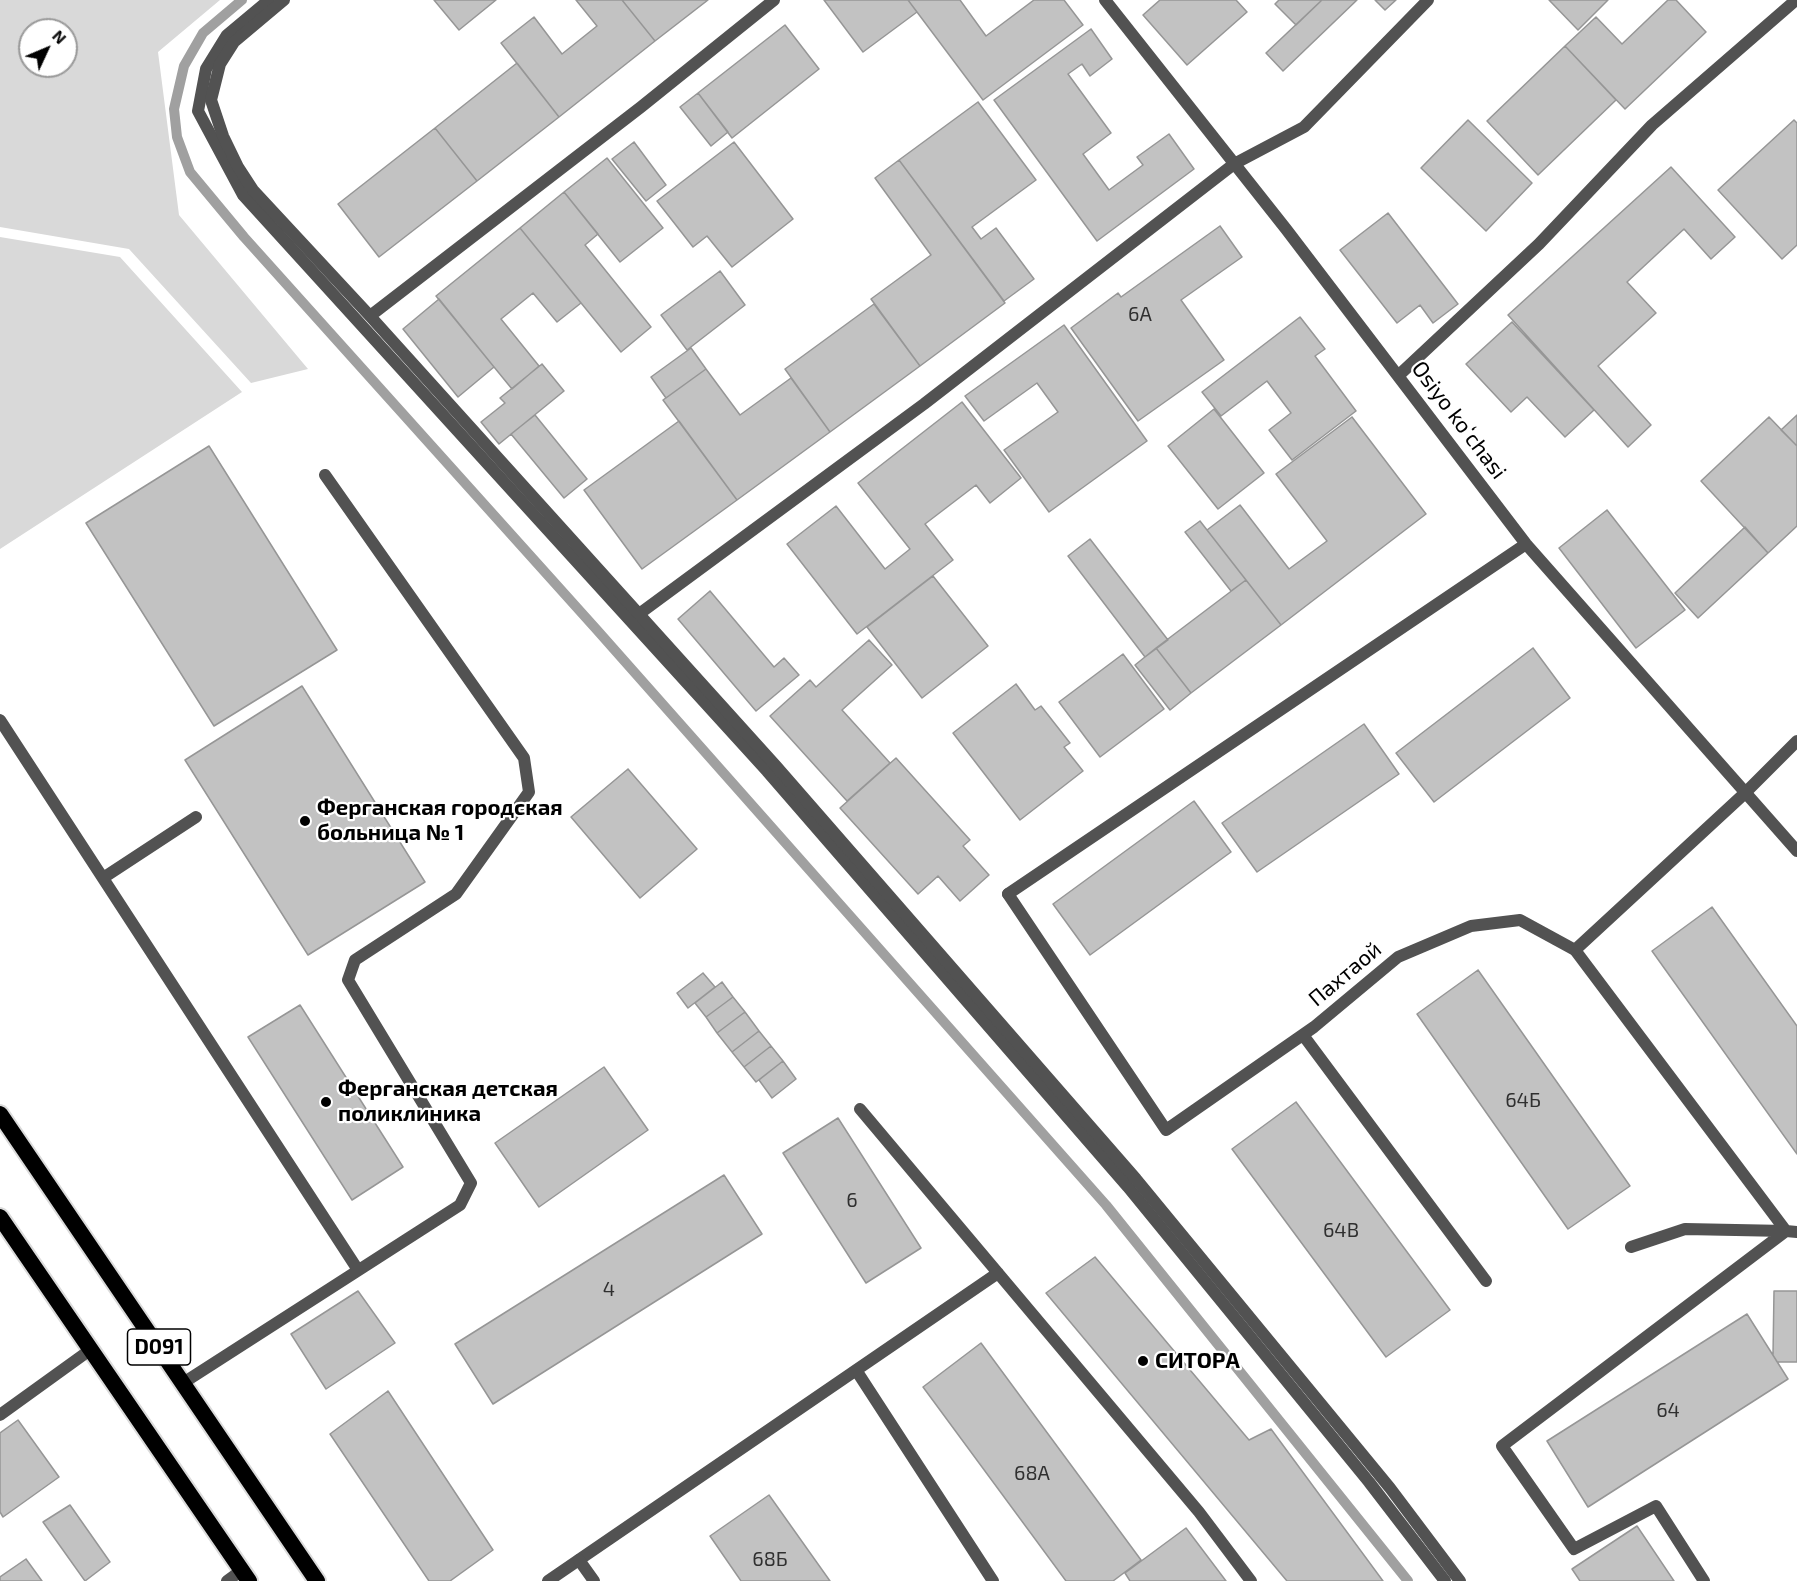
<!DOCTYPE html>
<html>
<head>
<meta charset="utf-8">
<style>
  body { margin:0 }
  #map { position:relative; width:1797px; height:1581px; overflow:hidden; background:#fff; font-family:"Exo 2",sans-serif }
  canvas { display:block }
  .north { position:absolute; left:18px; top:18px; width:60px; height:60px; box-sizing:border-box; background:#fff; border:2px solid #999; border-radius:50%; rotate:46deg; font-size:16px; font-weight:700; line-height:24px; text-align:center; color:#000 }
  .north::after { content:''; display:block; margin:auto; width:21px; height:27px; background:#000; clip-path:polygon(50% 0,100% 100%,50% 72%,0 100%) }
</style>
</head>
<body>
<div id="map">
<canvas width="1797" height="1581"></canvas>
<div class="north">N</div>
</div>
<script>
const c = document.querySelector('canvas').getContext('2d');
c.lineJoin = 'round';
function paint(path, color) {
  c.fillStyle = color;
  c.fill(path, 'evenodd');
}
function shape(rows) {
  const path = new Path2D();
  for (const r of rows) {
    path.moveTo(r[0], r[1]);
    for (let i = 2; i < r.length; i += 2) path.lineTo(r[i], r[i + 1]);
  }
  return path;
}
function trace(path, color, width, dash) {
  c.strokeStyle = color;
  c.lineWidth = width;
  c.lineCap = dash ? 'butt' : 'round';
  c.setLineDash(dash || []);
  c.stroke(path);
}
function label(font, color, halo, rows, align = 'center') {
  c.font = font + ' "Exo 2",sans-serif';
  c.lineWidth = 4.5;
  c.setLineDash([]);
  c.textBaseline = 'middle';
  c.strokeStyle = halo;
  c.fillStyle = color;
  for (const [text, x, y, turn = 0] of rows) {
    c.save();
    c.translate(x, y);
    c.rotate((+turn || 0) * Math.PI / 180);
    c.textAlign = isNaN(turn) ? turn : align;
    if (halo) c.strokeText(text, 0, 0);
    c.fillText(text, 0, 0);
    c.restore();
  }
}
const green = shape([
  [0,0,220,0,158,52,179,215,308,369,251,383,129,249,0,227],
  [30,30,66,30,66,66,30,66],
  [0,237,120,257,242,392,0,549]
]);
const stream = shape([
  [242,0,203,33,184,66,174,109,177,137,190,172,244,237,597,630,1106,1205,1408,1581]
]);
const building = shape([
  [434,0,496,0,459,30,434,0],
  [576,0,622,0,655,41,559,117,501,43,534,17,562,54,597,26,576,0],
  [622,0,708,0,655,41,622,0],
  [824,0,908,0,917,12,863,52,824,0],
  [908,0,960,0,986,36,1034,0,1064,0,1083,25,983,100,908,0],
  [1160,0,1236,0,1247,12,1187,65,1143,15,1160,0],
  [1279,0,1322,0,1296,25,1275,4,1279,0],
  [1322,0,1357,0,1283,71,1266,53,1322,0],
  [1375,0,1396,0,1385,10,1375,0],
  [1549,0,1608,0,1578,30,1549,0],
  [1668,0,1676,0,1706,32,1625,109,1565,46,1596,17,1622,44,1668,0],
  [785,25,819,69,732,138,698,93,785,25],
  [1091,29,1112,59,1090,76,1082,64,1068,74,1111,133,1083,154,1109,190,1143,165,1137,157,1169,134,1194,169,1097,241,994,100,1091,29],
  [1565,46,1616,100,1538,175,1487,121,1565,46],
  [517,63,559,117,477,181,435,128,517,63],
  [698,93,728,132,711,146,680,107,698,93],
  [978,102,1036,180,972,227,981,239,996,228,1034,279,1004,301,899,160,978,102],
  [1468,120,1532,183,1486,231,1421,168,1468,120],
  [1794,120,1797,123,1797,245,1782,259,1718,190,1794,120],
  [435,128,477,181,379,257,338,204,435,128],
  [634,142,666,185,646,201,612,159,634,142],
  [734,142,793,219,732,267,707,236,693,247,657,201,734,142],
  [607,158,663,228,620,262,564,192,607,158],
  [899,160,1005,303,920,366,871,299,931,255,875,178,899,160],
  [1671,167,1735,237,1711,259,1684,229,1627,282,1656,313,1598,366,1651,425,1628,447,1508,315,1671,167],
  [564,192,598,234,585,245,651,327,621,352,520,228,564,192],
  [1388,213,1458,304,1433,323,1420,305,1397,323,1340,250,1388,213],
  [1220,226,1242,257,1181,300,1224,360,1138,421,1071,328,1118,293,1121,297,1220,226],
  [520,228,581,303,557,322,533,293,501,319,539,366,512,389,436,296,520,228],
  [720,271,745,305,687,350,661,315,720,271],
  [439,299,494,367,458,397,403,329,439,299],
  [874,304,920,366,830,432,785,369,874,304],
  [1300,317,1325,349,1315,356,1356,411,1292,460,1269,430,1291,413,1267,381,1221,416,1202,392,1300,317],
  [1512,322,1594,410,1565,437,1527,397,1511,412,1466,364,1512,322],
  [1064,325,1147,441,1049,512,1004,450,1058,412,1037,383,984,421,965,396,1064,325],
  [691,348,706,369,666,398,651,377,691,348],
  [542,364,564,391,499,444,481,422,505,403,500,398,542,364],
  [706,369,740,415,791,378,830,432,737,500,663,400,706,369],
  [962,402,1021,478,990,503,976,485,925,524,953,560,857,634,787,544,836,506,885,569,910,549,858,483,962,402],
  [1214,409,1264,473,1218,509,1168,446,1214,409],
  [535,415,587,479,564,498,511,434,535,415],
  [1797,415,1797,446,1781,430,1797,415],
  [1352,417,1426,514,1281,625,1207,530,1240,505,1289,569,1327,541,1276,474,1352,417],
  [1769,417,1797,446,1797,526,1768,553,1701,481,1769,417],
  [679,421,737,500,642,569,584,490,679,421],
  [209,446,337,650,214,726,86,523,209,446],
  [1607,510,1685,610,1636,648,1559,548,1607,510],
  [1200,521,1246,580,1231,591,1185,532,1200,521],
  [1745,527,1768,553,1698,618,1675,593,1745,527],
  [1090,539,1168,640,1145,657,1068,556,1090,539],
  [933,576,988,646,922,698,867,627,933,576],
  [1246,580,1281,625,1191,693,1156,648,1246,580],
  [710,591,774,667,784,658,799,675,756,711,678,619,710,591],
  [869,640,892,665,842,710,890,763,847,801,770,716,810,680,816,687,869,640],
  [1156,648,1191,693,1170,710,1135,665,1156,648],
  [1533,648,1570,698,1434,802,1396,753,1533,648],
  [1123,654,1164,709,1100,757,1059,702,1123,654],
  [1016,684,1035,710,1041,706,1070,743,1064,747,1083,771,1020,820,953,733,1016,684],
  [302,686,425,882,308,955,185,760,302,686],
  [1364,724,1399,774,1257,872,1222,823,1364,724],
  [896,758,970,840,963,846,989,875,960,901,938,876,918,894,840,808,896,758],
  [628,769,697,849,640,898,571,817,628,769],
  [1194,801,1231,852,1090,955,1053,904,1194,801],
  [1712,907,1797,1026,1797,1154,1652,951,1712,907],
  [1478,970,1630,1186,1568,1229,1417,1014,1478,970],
  [703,973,715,987,688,1008,677,993,703,973],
  [722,982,733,997,706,1017,695,1003,722,982],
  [733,997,745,1012,717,1033,706,1017,733,997],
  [300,1005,403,1167,352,1200,248,1037,300,1005],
  [745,1012,759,1031,732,1052,717,1033,745,1012],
  [759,1031,771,1046,744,1067,732,1052,759,1031],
  [771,1046,783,1061,756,1082,744,1067,771,1046],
  [783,1061,796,1079,772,1098,759,1080,783,1061],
  [604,1067,648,1130,539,1207,495,1143,604,1067],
  [1296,1102,1450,1310,1386,1357,1232,1149,1296,1102],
  [838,1118,921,1248,866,1283,783,1153,838,1118],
  [724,1175,762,1234,493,1404,455,1344,724,1175],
  [1095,1257,1249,1440,1271,1429,1383,1581,1287,1581,1046,1293,1095,1257],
  [358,1291,395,1343,326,1389,291,1334,358,1291],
  [1774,1291,1797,1291,1797,1362,1777,1362,1773,1355,1774,1291],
  [1747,1314,1788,1379,1588,1507,1547,1441,1747,1314],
  [981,1343,1141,1560,1113,1581,1066,1581,923,1387,981,1343],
  [388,1391,493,1550,450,1581,429,1581,330,1434,388,1391],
  [18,1420,59,1477,3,1517,0,1512,0,1433,18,1420],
  [769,1495,830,1581,741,1581,710,1536,769,1495],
  [70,1505,110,1562,85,1581,43,1522,70,1505],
  [1637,1526,1674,1581,1580,1581,1572,1569,1637,1526],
  [1186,1528,1226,1581,1130,1581,1125,1573,1186,1528],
  [26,1559,42,1581,0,1581,0,1577,26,1559]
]);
const service = shape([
  [0,720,358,1270],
  [1744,794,1797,741],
  [103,878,196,817],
  [1008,894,1166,1130,1314,1027,1398,957,1471,926,1520,920,1575,950,1786,1231],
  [1303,1035,1486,1281],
  [860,1109,1199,1512,1251,1581],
  [1631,1247,1685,1229,1786,1231],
  [856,1370,993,1581],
  [183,1383,460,1205,471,1183,348,980,355,960,456,894,529,792,524,758,325,475],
  [0,1415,90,1350],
  [227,1581,242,1570],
  [548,1581,998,1273],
  [1704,1581,1656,1506,1574,1549,1502,1446,1786,1231,1797,1232]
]);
const pedestrian = shape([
  [269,0,227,35,206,69,198,111,243,195,767,771,1128,1187,1369,1482,1445,1581]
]);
const minor = shape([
  [284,0,234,42,220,64,211,100,223,136,238,167,253,190,370,316,776,766,1136,1179,1390,1488,1460,1581],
  [1105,0,1286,229,1526,544,1797,851],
  [370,316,641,107,774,0],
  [1398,376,1539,244,1652,125,1796,0],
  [639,614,924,404,1234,164,1304,127,1428,0],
  [1008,894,1526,544],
  [1575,950,1744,794],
  [579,1560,594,1581]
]);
const trunk = shape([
  [0,1114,317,1581],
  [0,1217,249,1581]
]);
const markers = [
  [305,821,6,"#000"],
  [326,1102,6,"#000"],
  [1143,1361,6,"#000"]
];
const numberNames = [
  ["6А",1140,314],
  ["64Б",1523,1100],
  ["6",852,1200],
  ["64В",1341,1230],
  ["4",609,1289],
  ["64",1668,1410],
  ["68А",1032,1473],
  ["68Б",770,1559]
];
const shields = [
  [159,1347,63]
];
const shieldNames = [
  ["D091",159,1347]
];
const streetNames = [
  ["Osiyo koʻchasi",1459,420,53],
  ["Пахтаой",1345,974,-40]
];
const poiNames = [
  ["Ферганская городская",317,808],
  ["больница № 1",317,833],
  ["Ферганская детская",338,1089],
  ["поликлиника",338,1114],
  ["СИТОРА",1155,1361]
];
paint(green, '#d9d9d9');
trace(stream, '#a0a0a0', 10);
paint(building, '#c2c2c2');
trace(building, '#969696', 1.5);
trace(trunk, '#dbdbdb', 20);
trace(service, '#525252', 12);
trace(pedestrian, '#525252', 12);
trace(minor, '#525252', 12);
trace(trunk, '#000', 16);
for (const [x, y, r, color] of markers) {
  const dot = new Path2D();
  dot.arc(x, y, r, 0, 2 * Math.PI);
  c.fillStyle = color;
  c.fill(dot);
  trace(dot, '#fff', 2);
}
label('20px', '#303030', null, numberNames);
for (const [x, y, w] of shields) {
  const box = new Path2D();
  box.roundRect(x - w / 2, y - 18, w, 36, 4.5);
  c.fillStyle = '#fff';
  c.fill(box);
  trace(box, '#000', 1.5);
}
label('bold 21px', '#000', null, shieldNames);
label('22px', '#000', '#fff', streetNames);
label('bold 22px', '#000', '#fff', poiNames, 'left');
</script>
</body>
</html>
